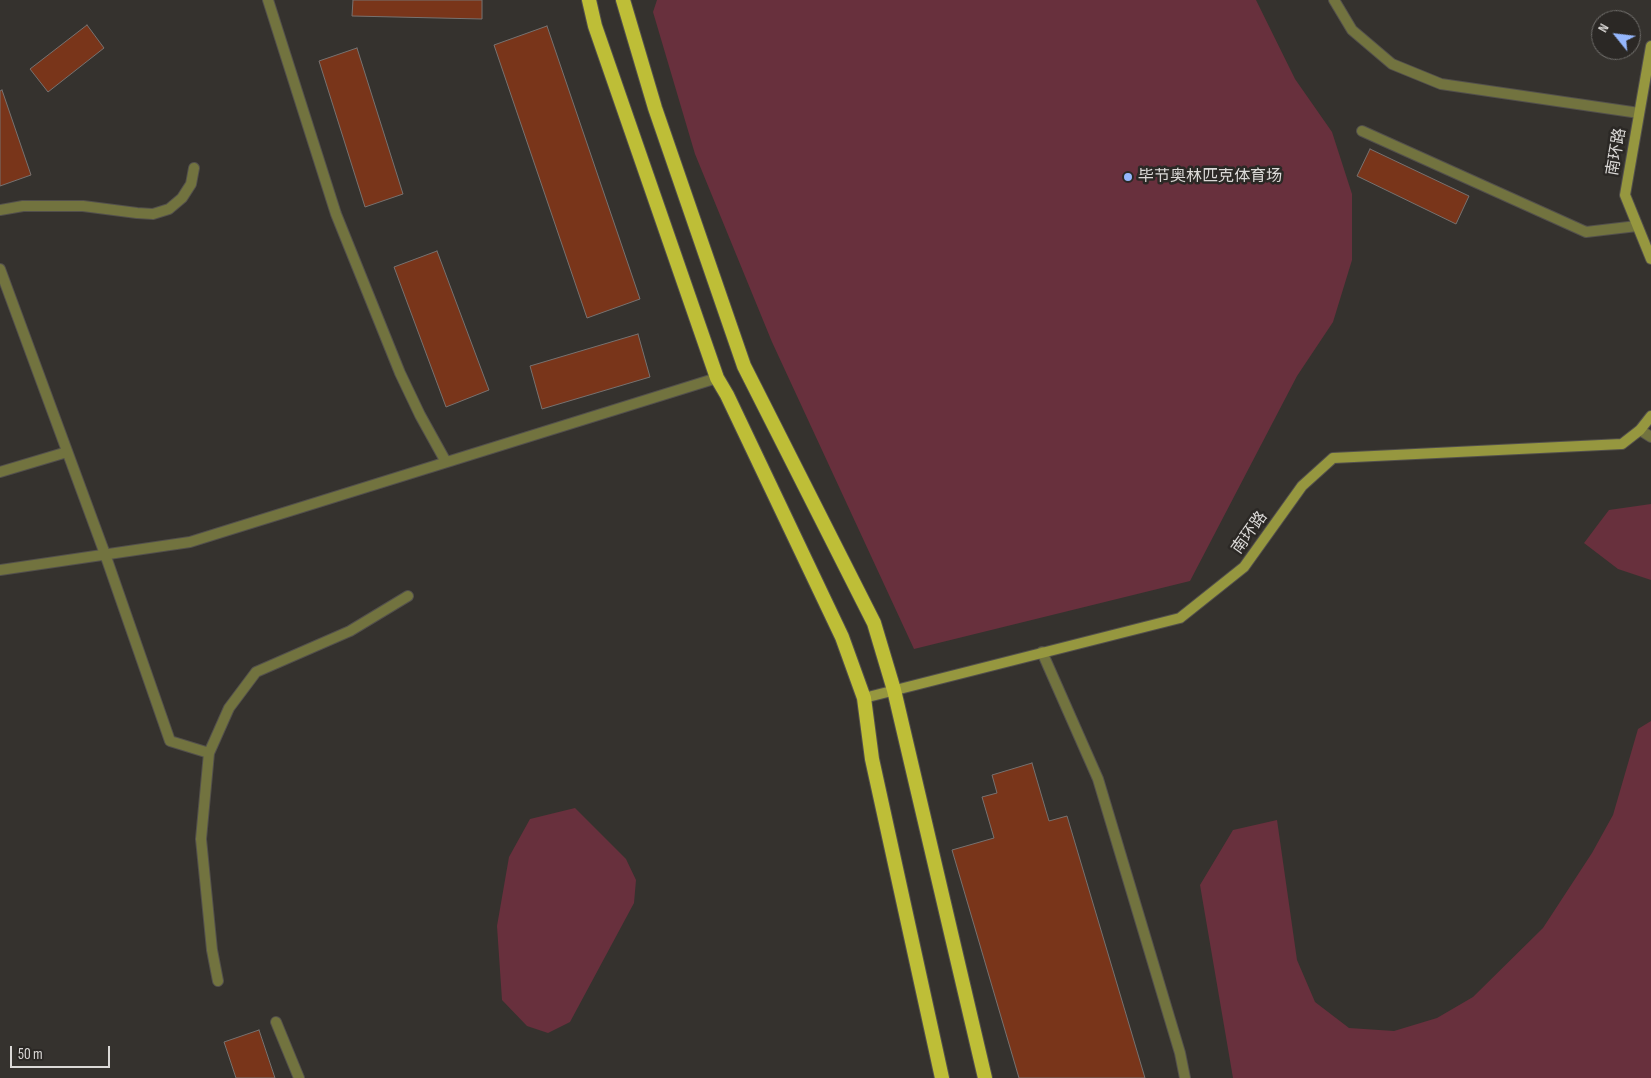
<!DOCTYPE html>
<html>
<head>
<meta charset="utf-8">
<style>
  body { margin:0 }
  #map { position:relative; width:1651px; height:1078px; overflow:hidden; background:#35322e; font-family:"Sofia Sans Condensed",sans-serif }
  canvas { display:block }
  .north { position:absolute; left:1591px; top:10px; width:50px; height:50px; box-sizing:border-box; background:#2b2825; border:1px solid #716f6c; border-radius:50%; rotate:299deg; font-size:14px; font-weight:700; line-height:20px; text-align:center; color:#dbd9d7 }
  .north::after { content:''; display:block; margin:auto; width:18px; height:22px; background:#95b7fd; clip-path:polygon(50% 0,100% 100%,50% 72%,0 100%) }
  .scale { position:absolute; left:10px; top:1046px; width:100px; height:22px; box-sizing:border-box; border:2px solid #dbd9d7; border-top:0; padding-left:6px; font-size:15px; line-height:18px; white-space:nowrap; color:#dbd9d7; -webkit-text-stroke:4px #2b2825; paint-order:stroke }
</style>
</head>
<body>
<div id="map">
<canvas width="1651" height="1078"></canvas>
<div class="north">N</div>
<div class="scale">50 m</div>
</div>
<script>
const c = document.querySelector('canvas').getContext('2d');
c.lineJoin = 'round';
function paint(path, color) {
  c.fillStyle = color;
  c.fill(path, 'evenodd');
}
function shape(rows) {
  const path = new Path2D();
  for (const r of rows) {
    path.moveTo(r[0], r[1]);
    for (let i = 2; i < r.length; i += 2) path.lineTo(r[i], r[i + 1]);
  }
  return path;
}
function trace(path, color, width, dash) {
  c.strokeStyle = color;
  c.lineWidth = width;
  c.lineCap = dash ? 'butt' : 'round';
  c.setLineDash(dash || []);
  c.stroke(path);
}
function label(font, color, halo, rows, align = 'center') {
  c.font = font + ' "Sofia Sans Condensed","Noto Sans SC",sans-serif';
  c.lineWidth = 5;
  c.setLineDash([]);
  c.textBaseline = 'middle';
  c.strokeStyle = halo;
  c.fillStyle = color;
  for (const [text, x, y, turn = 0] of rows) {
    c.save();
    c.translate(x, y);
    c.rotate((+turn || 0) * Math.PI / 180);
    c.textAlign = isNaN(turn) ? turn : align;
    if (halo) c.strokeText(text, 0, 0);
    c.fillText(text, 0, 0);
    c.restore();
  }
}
const green = shape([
  [657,0,1256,0,1295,79,1332,132,1352,194,1352,260,1333,322,1297,376,1190,581,914,649,772,342,695,154,653,12],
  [1651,504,1651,580,1618,569,1584,543,1609,510],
  [1651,721,1651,1078,1233,1078,1200,885,1233,830,1277,820,1297,960,1315,1002,1349,1028,1394,1031,1437,1018,1473,997,1543,928,1592,853,1613,815,1638,729],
  [575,808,626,859,636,880,634,903,570,1022,548,1033,527,1026,502,1000,497,926,509,857,530,819]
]);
const building = shape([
  [353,0,482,0,482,19,352,16,353,0],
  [87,25,104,48,48,92,30,69,87,25],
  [547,26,640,299,587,318,494,45,547,26],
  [357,48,403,194,365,207,319,61,357,48],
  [2,90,31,175,0,186,0,91,2,90],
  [1370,149,1469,196,1456,224,1357,176,1370,149],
  [437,251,489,390,446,407,394,267,437,251],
  [638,334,650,377,542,409,530,366,638,334],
  [1032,763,1049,821,1067,816,1145,1078,1019,1078,952,850,994,838,982,797,997,793,992,775,1032,763],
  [259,1030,275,1078,236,1078,224,1042,259,1030]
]);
const minor = shape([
  [268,0,336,214,400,373,420,415,446,462],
  [1334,0,1352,30,1392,64,1441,84,1639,113],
  [1362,131,1586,232,1637,226],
  [0,210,23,206,83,206,137,213,153,214,169,209,182,198,191,184,194,168],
  [0,269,105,554,170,741,209,753,201,839,212,950,218,981],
  [1640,430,1651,437],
  [0,472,67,452],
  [0,570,190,542,717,378],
  [1042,652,1098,779,1180,1053,1185,1078],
  [209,753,229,708,256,672,350,631,408,596]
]);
const tertiary = shape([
  [276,1022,299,1078]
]);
const secondary = shape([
  [1651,46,1625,195,1651,259],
  [864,698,1180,618,1244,567,1302,486,1333,458,1622,444,1640,430,1651,416]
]);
const trunk = shape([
  [589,0,595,26,717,378,727,395,842,637,864,698,872,759,942,1078],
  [623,0,655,108,744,366,874,623,894,690,985,1078]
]);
const markers = [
  [1128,177,5,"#95b7fd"]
];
const streetNames = [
  ["南环路",1617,152,-80],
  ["南环路",1250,533,-54]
];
const poiNames = [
  ["毕节奥林匹克体育场",1138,177]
];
paint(green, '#68303d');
paint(building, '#79351a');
trace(building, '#777270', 1);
trace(minor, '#53504c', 12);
trace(tertiary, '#53504c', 12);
trace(secondary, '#53504c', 12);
trace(trunk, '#53504c', 16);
trace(minor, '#72733f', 10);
trace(tertiary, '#72733f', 10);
trace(secondary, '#96973f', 10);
trace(trunk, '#bebe37', 14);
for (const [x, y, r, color] of markers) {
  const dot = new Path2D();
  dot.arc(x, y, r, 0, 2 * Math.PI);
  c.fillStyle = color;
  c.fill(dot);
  trace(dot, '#2b2825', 2);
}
label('16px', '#dbd9d7', '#2b2825', streetNames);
label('16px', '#dbd9d7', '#2b2825', poiNames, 'left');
</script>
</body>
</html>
